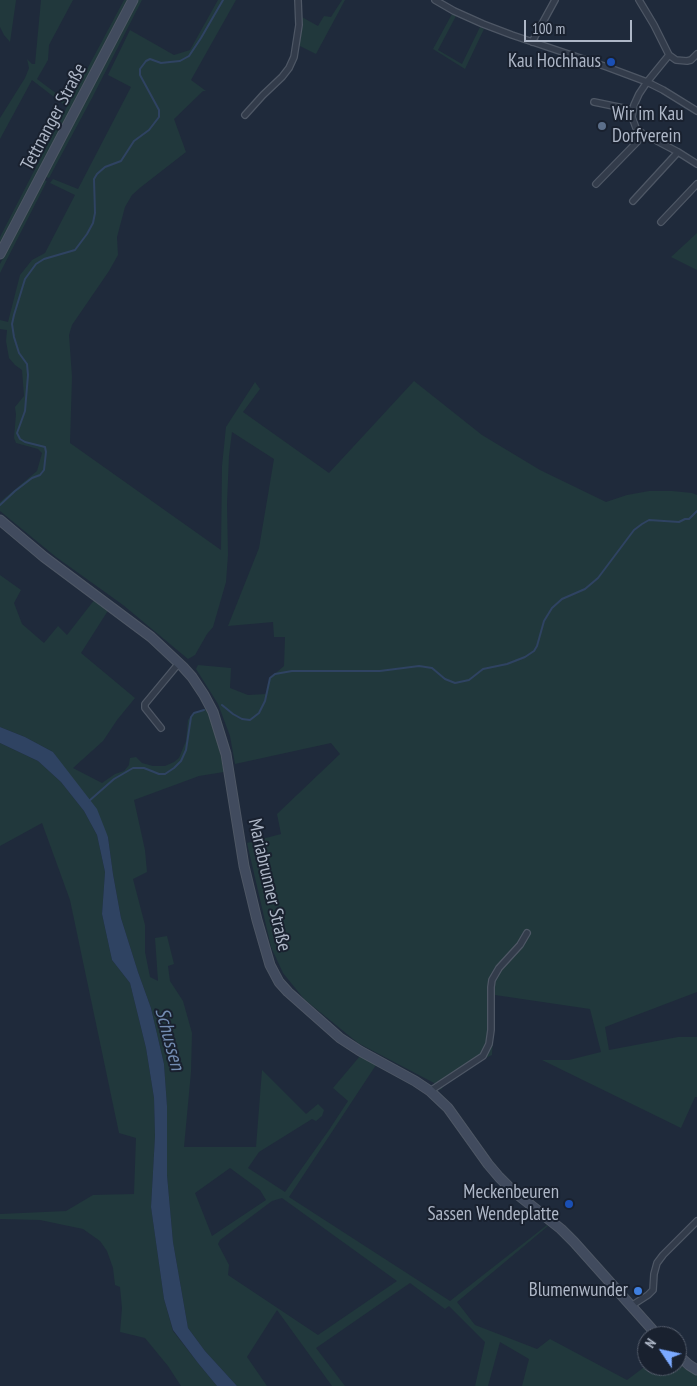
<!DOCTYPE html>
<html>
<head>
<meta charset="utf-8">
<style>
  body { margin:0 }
  #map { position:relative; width:697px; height:1386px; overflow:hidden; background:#1f2a3b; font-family:"PT Sans Narrow",sans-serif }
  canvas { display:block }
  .north { position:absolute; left:637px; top:1326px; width:50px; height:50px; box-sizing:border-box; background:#19212f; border:1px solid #555d6c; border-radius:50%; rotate:304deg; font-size:14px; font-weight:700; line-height:20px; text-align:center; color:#aeb7c7 }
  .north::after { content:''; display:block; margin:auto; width:18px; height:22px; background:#7ba9ff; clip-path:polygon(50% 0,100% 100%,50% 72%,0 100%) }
  .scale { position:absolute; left:524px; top:20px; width:108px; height:22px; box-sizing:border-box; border:2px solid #aeb7c7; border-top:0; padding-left:6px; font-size:15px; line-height:18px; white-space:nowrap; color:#aeb7c7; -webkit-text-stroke:4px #19212f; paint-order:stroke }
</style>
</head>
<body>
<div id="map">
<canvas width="697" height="1386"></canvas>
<div class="north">N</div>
<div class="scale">100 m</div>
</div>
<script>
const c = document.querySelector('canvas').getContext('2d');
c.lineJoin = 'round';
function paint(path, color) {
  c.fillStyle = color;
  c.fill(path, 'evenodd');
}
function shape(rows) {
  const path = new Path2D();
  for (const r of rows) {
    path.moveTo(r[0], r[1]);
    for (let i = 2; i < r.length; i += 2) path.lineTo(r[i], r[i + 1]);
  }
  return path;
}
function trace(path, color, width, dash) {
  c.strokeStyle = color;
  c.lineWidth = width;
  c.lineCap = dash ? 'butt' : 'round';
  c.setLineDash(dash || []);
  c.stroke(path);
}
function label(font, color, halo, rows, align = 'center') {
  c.font = font + ' "PT Sans Narrow",sans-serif';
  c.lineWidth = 4;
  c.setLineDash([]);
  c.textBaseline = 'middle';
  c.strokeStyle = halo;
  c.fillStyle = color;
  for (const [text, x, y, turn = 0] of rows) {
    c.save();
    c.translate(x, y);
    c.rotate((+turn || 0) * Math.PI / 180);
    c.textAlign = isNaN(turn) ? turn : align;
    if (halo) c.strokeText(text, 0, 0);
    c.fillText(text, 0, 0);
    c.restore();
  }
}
const green = shape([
  [0,0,16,0,10,42,4,35,0,27],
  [41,0,73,0,49,45,48,60,37,79,69,103,124,0,127,0,0,245,0,237,67,107,32,80,0,139,0,118,25,78,29,68,27,59,32,64,35,64],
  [138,0,142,0,92,98,49,178,46,177],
  [218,0,236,0,191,80,206,91,203,91,174,119,186,152,141,187,132,195,125,207,117,237,118,255,109,271,72,325,69,335,72,377,70,443,221,550,222,466,226,427,255,382,260,389,243,412,329,473,414,381,482,435,540,470,606,502,627,495,649,491,672,491,692,493,697,495,697,992,605,1027,609,1050,678,1037,697,1037,697,1097,695,1097,681,1128,542,1060,569,1060,601,1052,590,1009,495,995,492,1055,483,1059,444,1085,441,1090,434,1083,358,1043,304,999,283,973,271,947,247,843,281,834,277,814,340,754,331,743,235,764,230,736,218,704,196,669,198,665,231,668,230,688,248,695,266,694,270,678,284,666,285,637,274,637,273,622,228,626,259,548,274,459,232,432,229,456,227,504,228,555,226,582,213,627,207,634,195,655,188,659,123,605,56,557,0,511,0,502,37,471,42,453,38,449,16,443,14,438,16,414,15,407,24,396,22,370,15,365,9,358,6,341,7,330,0,329,0,320,8,322,20,275,32,260,45,253,75,195,50,183,53,179,78,189,131,87,108,75,130,30,174,55,190,50],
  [342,0,345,0,316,54,296,44,300,16,318,26,324,16,331,17],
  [452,14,456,16,438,50,462,64,480,27,484,29,465,69,433,49],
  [44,180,47,181,0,273,0,264],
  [697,233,697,270,671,257],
  [0,575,21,590,14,603,22,624,44,643,58,626,67,635,95,599,109,609,81,653,135,698,117,720,103,741,73,768,102,783,115,774,124,771,129,765,130,758,136,757,142,763,153,766,165,766,174,762,179,758,186,741,188,720,193,713,207,708,216,732,224,772,199,776,134,800,145,850,147,872,133,879,145,925,145,952,150,977,158,981,155,938,167,936,174,964,168,966,170,981,183,1001,192,1033,191,1072,184,1147,256,1147,262,1070,306,1114,318,1104,324,1110,322,1116,316,1121,312,1119,259,1152,248,1168,285,1192,329,1130,348,1101,333,1088,360,1056,376,1065,289,1197,450,1301,547,1225,548,1226,457,1302,475,1325,537,1349,550,1339,627,1380,647,1365,647,1366,677,1366,677,1362,684,1368,697,1375,697,1386,522,1386,529,1359,500,1342,488,1386,475,1386,485,1342,449,1306,445,1309,410,1283,316,1348,345,1386,332,1386,277,1310,247,1357,267,1386,237,1386,205,1351,188,1328,173,1242,167,1175,167,1106,164,1064,151,1008,138,972,121,918,113,874,108,837,53,752,25,737,0,727],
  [230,1168,260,1190,266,1200,212,1236,195,1193],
  [282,1198,397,1281,318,1335,228,1275,229,1265,218,1244,220,1240,272,1201],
  [0,743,38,761,61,782,84,811,97,835,105,872,102,914,112,960,130,983,146,1048,154,1098,155,1136,151,1207,164,1299,173,1331,198,1363,217,1386,181,1386,168,1366,145,1338,120,1332,122,1308,120,1287,115,1285,113,1268,107,1251,100,1241,83,1229,40,1220,0,1219,0,1214,66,1211,93,1195,134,1194,136,1138,119,1133,70,900,42,823,0,846]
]);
const water = shape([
  [0,727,25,737,53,752,97,809,108,837,113,874,121,918,138,972,151,1008,164,1064,167,1106,167,1175,173,1242,188,1328,205,1351,237,1386,217,1386,198,1363,173,1330,164,1299,151,1207,155,1136,154,1098,146,1048,130,983,112,960,102,914,105,872,97,835,84,811,61,782,38,761,0,743]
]);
const stream = shape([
  [0,505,15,491,32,478,40,475,44,470,46,452,45,447,25,442,20,439,17,433,25,411,28,375,27,364,19,353,14,337,12,324,14,315,25,279,36,264,44,259,75,250,87,234,93,223,95,213,94,179,97,174,105,167,121,161,134,141,149,130,159,117,159,110,140,75,140,69,146,61,150,59,161,63,170,62,180,61,189,56,201,38,223,0],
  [222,705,233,714,242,719,250,720,259,713,265,701,270,678,275,674,292,671,380,671,419,666,432,668,445,679,455,683,469,680,483,669,507,664,525,657,534,651,537,646,544,621,552,608,562,599,585,589,598,578,634,530,642,524,649,520,679,522,685,519,689,519,697,511],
  [89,801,114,779,133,768,144,768,159,774,165,774,174,768,181,761,186,750,191,717,194,713,204,710]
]);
const street = shape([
  [435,0,454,11,483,24,512,35,607,67,647,82,663,90,697,111],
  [639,0,654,25,669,55,676,60,687,61,691,60,697,54],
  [532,42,555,0],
  [669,55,647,82,639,94,634,105,632,117,636,128,642,133,678,152,697,164],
  [594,102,633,110],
  [245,115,263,95,282,77,289,68,294,57,299,25,298,0],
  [596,184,637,142,642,133],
  [633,201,678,152],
  [661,222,697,184],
  [161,728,145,708,145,704,179,663],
  [430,1091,483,1056,489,1044,491,1030,491,987,492,980,499,968,520,945,527,933],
  [631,1306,648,1295,653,1290,654,1274,657,1263,663,1255,697,1221]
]);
const secondary = shape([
  [0,254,133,0],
  [0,520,44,557,151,637,183,667,192,677,204,695,213,712,226,754,244,866,257,920,270,965,279,982,288,992,340,1038,360,1051,415,1081,430,1091,448,1108,488,1164,499,1177,513,1191,561,1229,574,1242,658,1336],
  [677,1354,689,1365,697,1370]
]);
const markers = [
  [611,62,5,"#1a4fb4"],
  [602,126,5,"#5c6f8a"],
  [569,1204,5,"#1a4fb4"],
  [638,1291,5,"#3f7fe0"]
];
const poiNames = [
  ["Kau Hochhaus",601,62],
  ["Wir im Kau",612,115,"left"],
  ["Dorfverein",612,137,"left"],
  ["Meckenbeuren",559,1193],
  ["Sassen Wendeplatte",559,1215],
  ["Blumenwunder",628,1291]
];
const streetNames = [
  ["Tettnanger Straße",54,117,-62],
  ["Mariabrunner Straße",269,885,77]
];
const waterNames = [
  ["Schussen",169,1039,75]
];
paint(green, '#21383c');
paint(water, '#2f4362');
trace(stream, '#2f4362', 2);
trace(street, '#4e5765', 8);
trace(secondary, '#4e5765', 11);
trace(street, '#333c4b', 5.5);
trace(secondary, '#414b5e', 9);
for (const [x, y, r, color] of markers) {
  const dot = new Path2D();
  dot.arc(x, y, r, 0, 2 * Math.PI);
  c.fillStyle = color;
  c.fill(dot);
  trace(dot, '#19212f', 2);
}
label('19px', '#aeb7c7', '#19212f', poiNames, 'right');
label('19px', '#aeb7c7', '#19212f', streetNames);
label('italic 20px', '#738cb2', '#19212f', waterNames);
</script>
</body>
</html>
